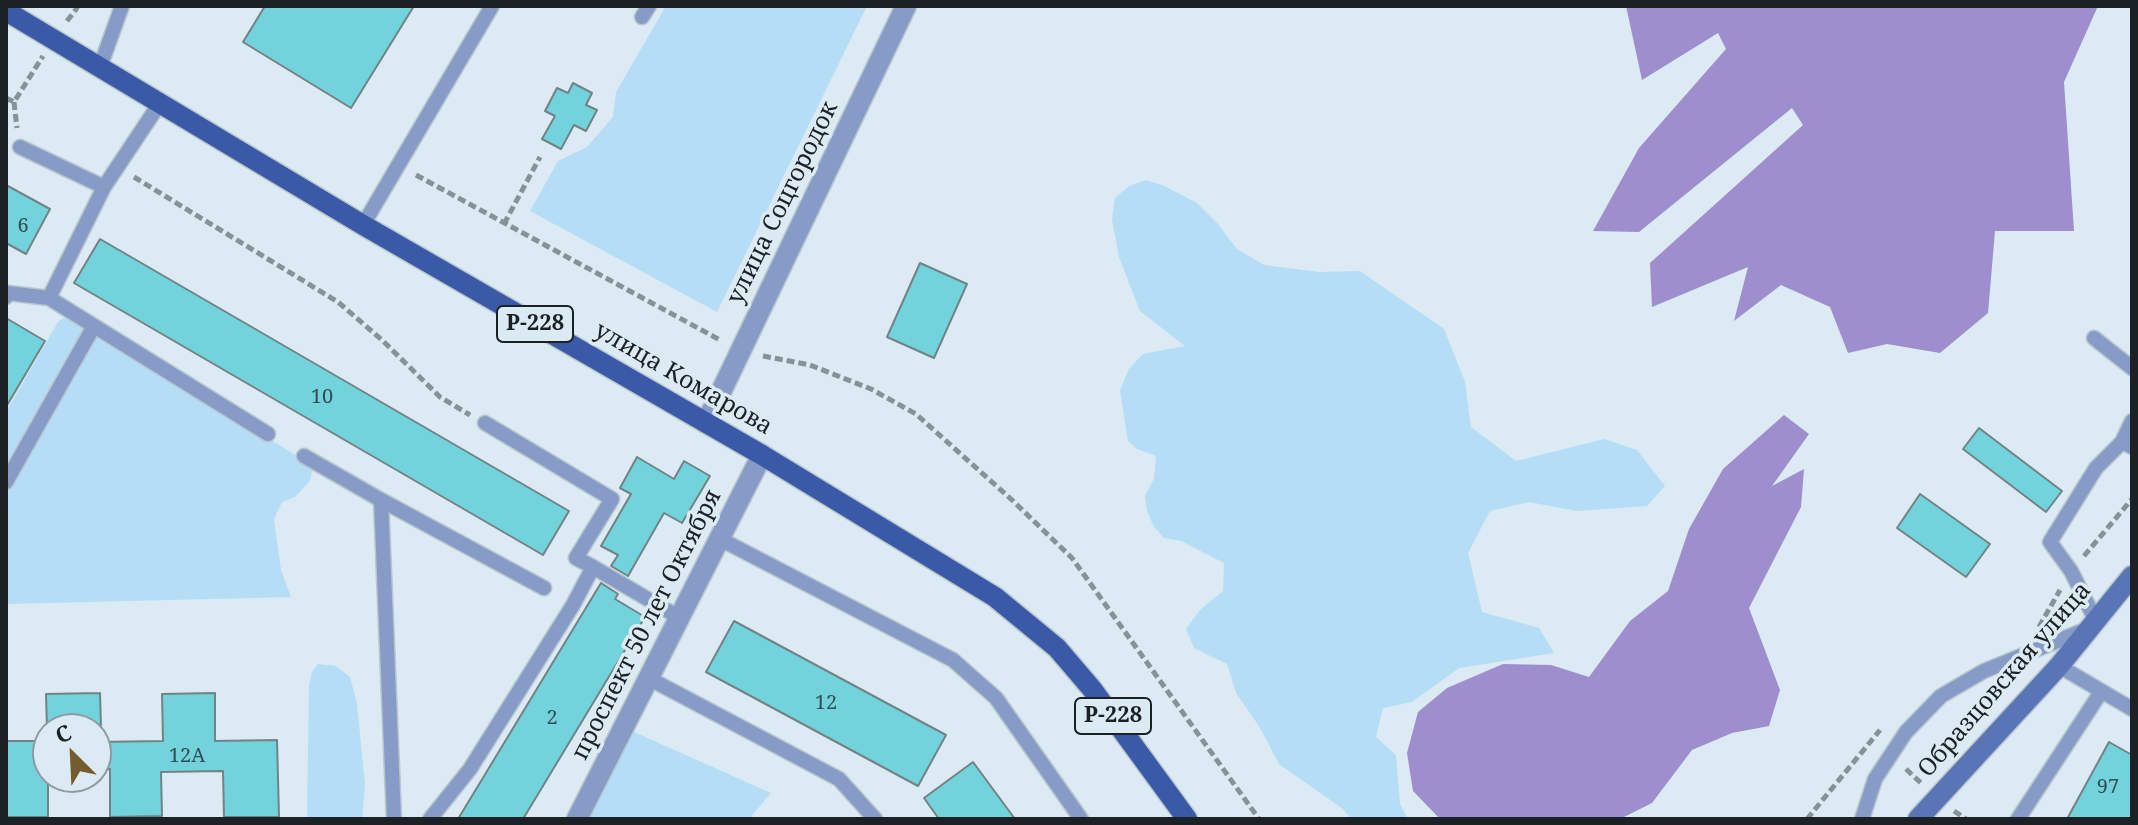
<!DOCTYPE html>
<html>
<head>
<meta charset="utf-8">
<style>
  body { margin:0 }
  #map { position:relative; width:2138px; height:825px; overflow:hidden; background:#dbeaf3; font-family:"Noto Serif",serif }
  canvas { display:block }
  .frame { position:absolute; inset:0; border:8px solid #1c2125; pointer-events:none }
  .north { position:absolute; left:32px; top:713px; width:80px; height:80px; box-sizing:border-box; background:#dbeaf3; border:2px solid #8f9aa1; border-radius:50%; rotate:336deg; font-size:22px; font-weight:700; line-height:32px; text-align:center; color:#1c2125 }
  .north::after { content:''; display:block; margin:auto; width:28px; height:36px; background:#745c2c; clip-path:polygon(50% 0,100% 100%,50% 72%,0 100%) }
</style>
</head>
<body>
<div id="map">
<canvas width="2138" height="825"></canvas>
<div class="frame"></div>
<div class="north">С</div>
</div>
<script>
const c = document.querySelector('canvas').getContext('2d');
c.lineJoin = 'round';
function paint(path, color) {
  c.fillStyle = color;
  c.fill(path, 'evenodd');
}
function shape(rows) {
  const path = new Path2D();
  for (const r of rows) {
    path.moveTo(r[0], r[1]);
    for (let i = 2; i < r.length; i += 2) path.lineTo(r[i], r[i + 1]);
  }
  return path;
}
function trace(path, color, width, dash) {
  c.strokeStyle = color;
  c.lineWidth = width;
  c.lineCap = dash ? 'butt' : 'round';
  c.setLineDash(dash || []);
  c.stroke(path);
}
function label(font, color, halo, rows, align = 'center') {
  c.font = font + ' "Noto Serif",serif';
  c.lineWidth = 7;
  c.setLineDash([]);
  c.textBaseline = 'middle';
  c.strokeStyle = halo;
  c.fillStyle = color;
  for (const [text, x, y, turn = 0] of rows) {
    c.save();
    c.translate(x, y);
    c.rotate((+turn || 0) * Math.PI / 180);
    c.textAlign = isNaN(turn) ? turn : align;
    if (halo) c.strokeText(text, 0, 0);
    c.fillText(text, 0, 0);
    c.restore();
  }
}
const green = shape([
  [666,6,867,6,717,312,530,211,558,161,587,147,613,117,616,92],
  [1146,180,1164,186,1197,203,1217,223,1237,249,1264,265,1319,272,1360,271,1444,329,1465,382,1471,427,1516,461,1604,439,1637,450,1665,486,1647,506,1577,511,1529,502,1490,511,1468,553,1482,612,1539,628,1554,653,1459,668,1412,702,1383,708,1376,737,1396,755,1400,804,1408,819,1351,819,1343,809,1279,764,1259,726,1236,693,1227,664,1194,648,1186,629,1200,610,1223,591,1224,563,1181,541,1164,538,1154,527,1147,511,1145,496,1154,479,1156,456,1137,449,1128,441,1120,390,1129,369,1143,354,1185,346,1140,311,1119,257,1112,220,1115,198,1129,186],
  [63,318,71,319,87,331,6,474,6,412,58,322],
  [96,331,313,466,310,481,295,497,282,502,274,519,281,570,291,597,6,604,6,492],
  [318,664,336,666,350,677,357,704,365,784,362,819,307,819,309,685,312,672],
  [634,732,771,793,749,819,582,819]
]);
const water = shape([
  [1626,6,2098,6,2064,82,2074,231,1995,231,1988,313,1940,353,1887,344,1848,353,1830,307,1781,285,1734,321,1748,267,1652,307,1650,263,1803,125,1792,108,1639,232,1593,231,1639,148,1726,49,1718,33,1642,80],
  [1784,415,1809,434,1772,486,1804,469,1801,507,1749,608,1780,690,1769,726,1732,733,1692,750,1652,803,1620,819,1440,819,1413,791,1407,753,1418,712,1447,688,1503,664,1551,665,1589,677,1630,621,1668,591,1689,529,1723,469]
]);
const building = shape([
  [265,6,414,6,351,108,243,42,265,6],
  [573,83,592,93,586,105,597,110,586,131,574,125,561,149,542,139,555,116,545,111,557,88,568,93,573,83],
  [6,185,50,209,26,254,6,243,6,185],
  [100,239,569,511,543,555,74,283,100,239],
  [920,263,967,284,934,358,887,337,920,263],
  [6,318,45,341,6,407,6,318],
  [1979,428,2062,491,2046,512,1963,449,1979,428],
  [637,457,674,479,684,461,710,476,682,523,664,513,628,576,611,566,618,555,601,546,631,494,620,488,637,457],
  [1920,494,1990,544,1966,577,1897,528,1920,494],
  [601,583,618,594,615,599,645,617,523,819,458,819,601,583],
  [734,621,946,735,918,786,706,672,734,621],
  [100,693,101,729,47,729,46,694,100,693],
  [215,693,215,741,277,740,279,817,224,817,223,771,161,772,162,816,110,817,110,769,96,770,96,742,163,741,162,694,215,693],
  [6,741,48,741,48,817,6,817,6,741],
  [2109,742,2132,755,2132,819,2067,819,2109,742],
  [973,762,1015,819,939,819,924,798,973,762]
]);
const path = shape([
  [67,21,77,8,75,6],
  [6,98,14,102,43,56],
  [14,102,17,128],
  [416,175,720,340],
  [134,177,338,302,382,340,440,397,470,415],
  [504,224,540,157],
  [763,356,810,365,871,389,916,414,1012,500,1072,558,1259,819],
  [2084,556,2132,499],
  [2039,627,2060,590],
  [1906,769,1922,784],
  [1954,811,1966,819],
  [1807,819,1880,730]
]);
const service = shape([
  [642,17,649,6],
  [100,67,122,6],
  [20,147,104,187],
  [363,225,492,6],
  [6,297,8,293,49,298,104,187,160,103],
  [49,298,268,434],
  [2094,338,2132,368],
  [485,423,612,499,576,558,593,567],
  [2122,442,2132,421],
  [304,456,381,500,394,819],
  [6,482,94,326],
  [381,500,544,588],
  [720,539,953,660,996,698,1081,819],
  [2095,619,2071,571,2050,542,2096,468,2122,442,2132,447],
  [2059,666,2132,709],
  [650,679,839,779,875,819],
  [430,819,470,769,573,605,593,567,680,618],
  [1862,819,1875,779,1906,732,1941,696,1984,671,2087,629],
  [2018,819,2101,692]
]);
const minor = shape([
  [706,423,906,6]
]);
const tertiary = shape([
  [577,819,762,455]
]);
const secondary = shape([
  [1918,819,2059,666,2132,576]
]);
const primary = shape([
  [6,11,363,225,762,455,995,597,1057,648,1092,689,1187,819]
]);
const numberNames = [
  ["6",23,226],
  ["10",322,397],
  ["12",826,703],
  ["2",552,718],
  ["12А",187,756],
  ["97",2108,787]
];
const shields = [
  [535,324,76],
  [1113,716,76]
];
const shieldNames = [
  ["Р-228",535,324],
  ["Р-228",1113,716]
];
const streetNames = [
  ["улица Соцгородок",783,203,-64],
  ["улица Комарова",683,379,30],
  ["проспект 50 лет Октября",647,625,-63],
  ["Образцовская улица",2005,680,-49]
];
paint(green, '#b5ddf6');
paint(water, '#9e8ecd');
paint(building, '#72d3dd');
trace(building, '#728385', 2);
trace(service, '#b9c6ce', 17);
trace(minor, '#b9c6ce', 23);
trace(tertiary, '#b9c6ce', 23);
trace(secondary, '#b9c6ce', 23);
trace(primary, '#b9c6ce', 23);
trace(path, '#869198', 5, [8, 4]);
trace(service, '#879bc7', 14);
trace(minor, '#879bc7', 20);
trace(tertiary, '#879bc7', 20);
trace(secondary, '#5a75b5', 20);
trace(primary, '#3a59a6', 20);
label('20px', '#324e53', null, numberNames);
for (const [x, y, w] of shields) {
  const box = new Path2D();
  box.roundRect(x - w / 2, y - 18, w, 36, 6);
  c.fillStyle = '#dbeaf3';
  c.fill(box);
  trace(box, '#1c2125', 2);
}
label('bold 22px', '#1c2125', null, shieldNames);
label('24px', '#1c2125', '#dbeaf3', streetNames);
</script>
</body>
</html>
